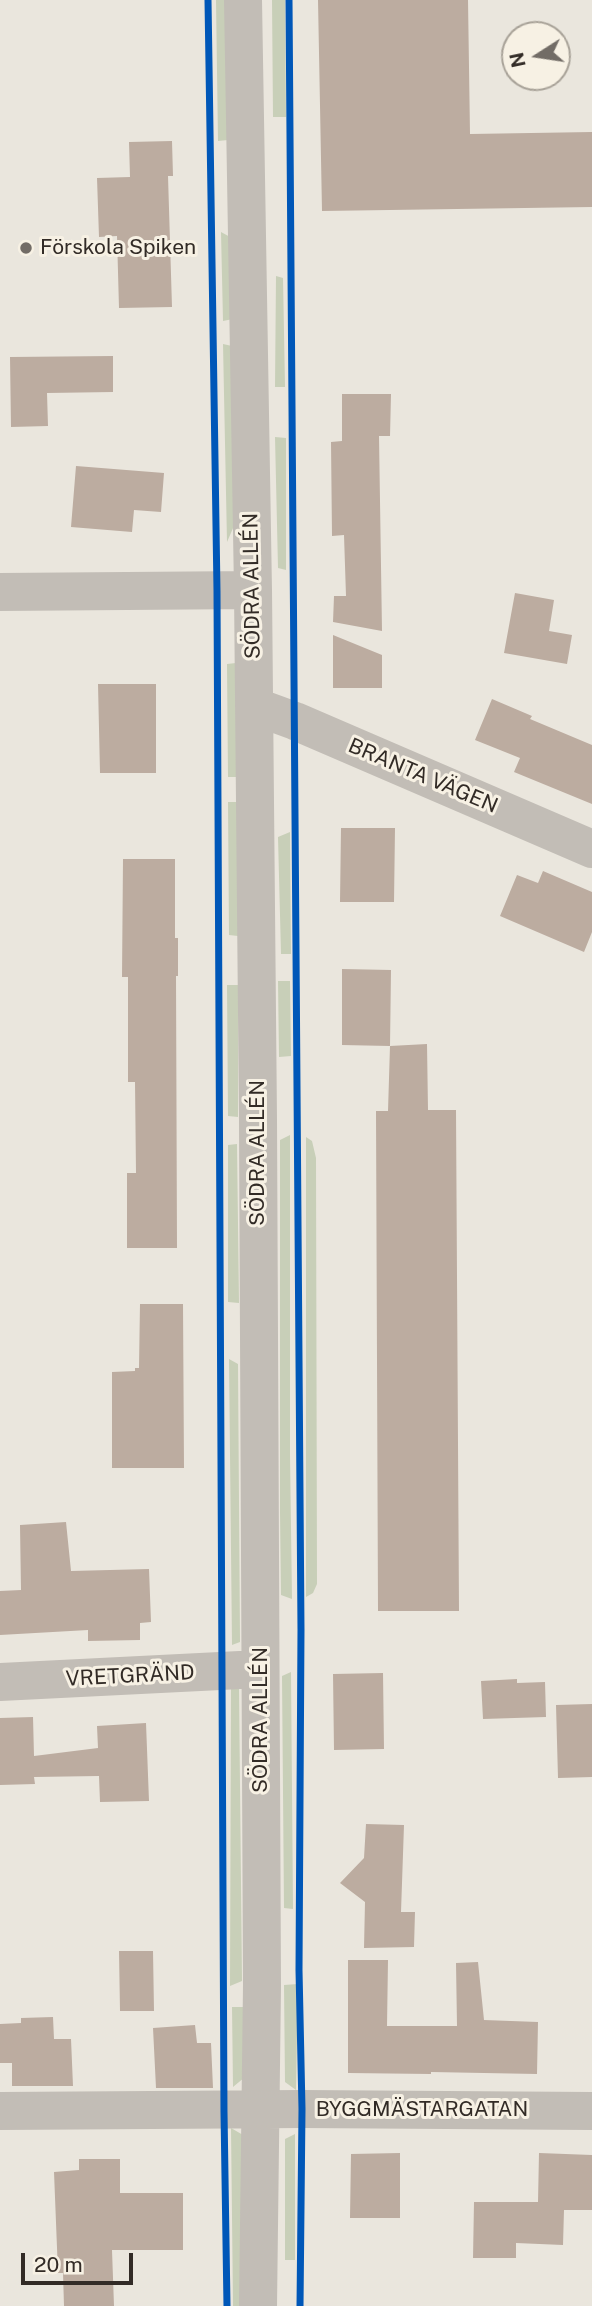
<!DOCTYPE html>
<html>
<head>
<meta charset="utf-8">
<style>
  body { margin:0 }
  #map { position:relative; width:592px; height:2306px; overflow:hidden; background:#eae6dd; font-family:"Public Sans",sans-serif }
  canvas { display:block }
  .north { position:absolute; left:501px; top:21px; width:70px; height:70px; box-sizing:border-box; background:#f7f1e4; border:2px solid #a8a298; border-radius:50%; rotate:258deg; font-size:19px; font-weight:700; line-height:28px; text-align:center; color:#322b26 }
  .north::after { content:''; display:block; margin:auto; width:24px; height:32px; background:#726c66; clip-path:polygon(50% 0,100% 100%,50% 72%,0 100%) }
  .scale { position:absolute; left:21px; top:2253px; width:112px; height:32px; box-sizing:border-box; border:4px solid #322b26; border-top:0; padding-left:9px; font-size:21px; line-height:24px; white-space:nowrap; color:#322b26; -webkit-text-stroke:5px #f7f1e4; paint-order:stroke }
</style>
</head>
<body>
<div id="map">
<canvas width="592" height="2306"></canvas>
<div class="north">N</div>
<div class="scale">20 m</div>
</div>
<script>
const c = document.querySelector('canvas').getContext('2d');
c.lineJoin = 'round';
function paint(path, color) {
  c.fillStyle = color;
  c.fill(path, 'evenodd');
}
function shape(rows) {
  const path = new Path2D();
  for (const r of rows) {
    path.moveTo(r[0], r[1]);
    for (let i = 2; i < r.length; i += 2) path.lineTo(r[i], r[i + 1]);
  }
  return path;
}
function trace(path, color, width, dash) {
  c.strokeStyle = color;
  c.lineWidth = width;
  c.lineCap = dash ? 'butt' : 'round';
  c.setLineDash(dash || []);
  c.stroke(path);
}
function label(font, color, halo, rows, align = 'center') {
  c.font = font + ' "Public Sans",sans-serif';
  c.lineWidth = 6;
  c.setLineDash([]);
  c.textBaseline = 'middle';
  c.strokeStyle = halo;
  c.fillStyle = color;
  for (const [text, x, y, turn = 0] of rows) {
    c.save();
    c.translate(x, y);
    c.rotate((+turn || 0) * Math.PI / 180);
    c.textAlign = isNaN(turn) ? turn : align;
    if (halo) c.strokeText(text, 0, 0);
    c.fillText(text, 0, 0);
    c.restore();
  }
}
const green = shape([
  [216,0,226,0,228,140,218,141],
  [272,0,285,0,286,117,273,117],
  [221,232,232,238,233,319,223,321],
  [276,276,283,278,285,387,275,387],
  [223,344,232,346,237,519,227,542],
  [275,437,286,438,286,570,278,568],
  [236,663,237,777,228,777,227,664],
  [228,802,238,802,238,936,229,935],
  [290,832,291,954,281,954,278,837],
  [278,981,290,981,291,1056,279,1057],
  [227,985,238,985,238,1117,228,1116],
  [290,1135,290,1455,292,1599,281,1595,280,1512,280,1140],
  [306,1137,312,1141,316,1158,317,1584,313,1593,306,1597],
  [237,1144,239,1303,228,1302,228,1145],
  [229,1359,238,1364,240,1642,232,1645],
  [291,1672,293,1909,284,1908,282,1676],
  [231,1684,239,1688,242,1981,230,1986],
  [298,1984,296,2089,296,2090,285,2082,284,1985],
  [232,2007,244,2007,245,2077,233,2087],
  [231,2128,243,2135,244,2306,233,2306],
  [295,2134,295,2260,285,2260,285,2139]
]);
const building = shape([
  [318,0,468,0,470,134,592,132,592,207,322,211],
  [172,141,173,176,168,176,172,307,119,308,117,236,99,237,97,178,130,177,129,142],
  [113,356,113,392,47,393,48,426,11,427,10,357],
  [342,394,391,394,390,436,379,436,382,631,333,622,334,596,346,596,344,535,332,536,331,442,342,441],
  [76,466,164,473,161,512,134,510,132,532,71,527],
  [515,593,554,600,549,631,572,635,567,664,504,653],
  [333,635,382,655,382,688,333,688],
  [98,684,156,684,156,773,100,773],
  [492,699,532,716,530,719,592,745,592,804,514,772,520,758,475,740],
  [341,828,395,828,394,902,340,902],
  [123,859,175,859,175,938,178,938,178,976,176,976,177,1248,127,1248,127,1173,136,1173,135,1082,128,1082,128,977,122,977],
  [543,871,592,892,592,932,584,952,500,916,517,875,538,883],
  [342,969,391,970,390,1046,342,1045],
  [427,1044,428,1110,456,1110,459,1611,378,1611,376,1111,388,1111,390,1046],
  [140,1304,183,1304,184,1468,112,1468,112,1372,135,1371,135,1368,139,1368],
  [66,1522,71,1571,149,1569,151,1622,140,1623,140,1640,88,1641,88,1630,0,1635,0,1591,21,1590,20,1525],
  [383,1673,384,1749,334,1750,333,1674],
  [517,1679,517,1683,545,1682,546,1717,483,1719,481,1681],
  [592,1704,592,1777,558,1778,556,1705],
  [33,1717,34,1756,98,1748,97,1726,146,1723,149,1801,100,1802,99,1776,34,1777,35,1784,0,1785,0,1718],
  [366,1824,404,1825,401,1912,415,1912,414,1947,364,1948,365,1902,340,1883,364,1858],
  [119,1951,153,1951,154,2011,120,2011],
  [348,1960,388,1960,387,2026,457,2026,456,1963,478,1962,484,2020,538,2022,537,2074,431,2072,431,2074,348,2073],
  [53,2017,54,2039,71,2039,73,2086,12,2086,12,2063,0,2063,0,2024,21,2023,21,2018],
  [195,2025,197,2043,211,2043,213,2088,156,2088,153,2028],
  [400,2153,400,2218,350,2218,351,2154],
  [539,2153,592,2155,592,2210,564,2210,563,2245,516,2243,516,2258,473,2258,474,2202,538,2202],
  [79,2159,120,2159,120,2193,183,2193,183,2250,112,2250,114,2306,64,2306,63,2273,58,2273,54,2172,79,2170]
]);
const minor = shape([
  [243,0,253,590,258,1120,262,1985,258,2306],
  [0,592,253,590],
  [254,706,295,721,592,849],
  [0,1682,260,1669],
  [0,2111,302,2109,592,2111]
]);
const cycleway = shape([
  [208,0,217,591,224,2112,227,2306],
  [289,0,301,1629,299,1970,302,2109,300,2306]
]);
const markers = [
  [26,248,7,"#726c66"]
];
const poiNames = [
  ["Förskola Spiken",40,248]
];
const streetNames = [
  ["SÖDRA ALLÉN",252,586,-91],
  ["BRANTA VÄGEN",423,776,23],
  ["SÖDRA ALLÉN",258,1153,-90],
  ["VRETGRÄND",130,1676,-3],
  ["SÖDRA ALLÉN",261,1720,-90],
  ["BYGGMÄSTARGATAN",422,2110]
];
paint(green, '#c8cfb8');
paint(building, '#bcaca0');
trace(minor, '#c2bdb6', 38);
trace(cycleway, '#0057b8', 7);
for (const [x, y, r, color] of markers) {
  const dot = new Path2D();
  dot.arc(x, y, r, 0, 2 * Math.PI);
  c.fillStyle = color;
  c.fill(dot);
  trace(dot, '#f7f1e4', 2.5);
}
label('21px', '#322b26', '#f7f1e4', poiNames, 'left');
label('21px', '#322b26', '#f7f1e4', streetNames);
</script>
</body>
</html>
